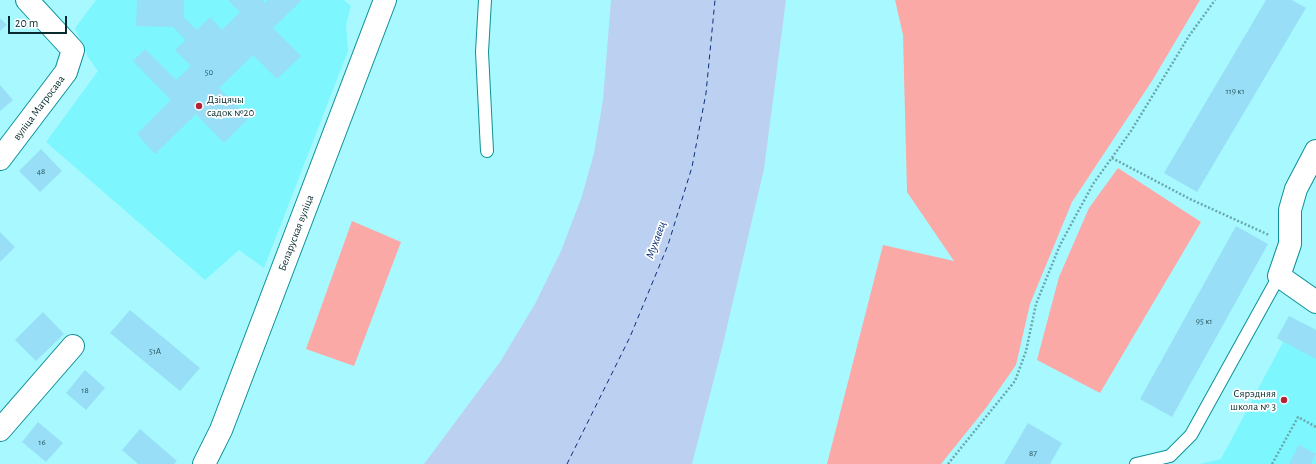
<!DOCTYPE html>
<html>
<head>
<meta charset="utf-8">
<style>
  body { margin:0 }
  #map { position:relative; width:1316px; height:464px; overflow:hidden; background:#a8f9ff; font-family:"Alegreya Sans",sans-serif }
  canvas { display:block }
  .scale { position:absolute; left:8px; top:16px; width:59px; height:18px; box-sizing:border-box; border:2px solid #072b2e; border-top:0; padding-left:5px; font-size:12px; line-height:14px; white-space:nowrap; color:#072b2e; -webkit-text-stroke:3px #fff; paint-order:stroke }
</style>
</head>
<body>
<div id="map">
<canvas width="1316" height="464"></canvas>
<div class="scale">20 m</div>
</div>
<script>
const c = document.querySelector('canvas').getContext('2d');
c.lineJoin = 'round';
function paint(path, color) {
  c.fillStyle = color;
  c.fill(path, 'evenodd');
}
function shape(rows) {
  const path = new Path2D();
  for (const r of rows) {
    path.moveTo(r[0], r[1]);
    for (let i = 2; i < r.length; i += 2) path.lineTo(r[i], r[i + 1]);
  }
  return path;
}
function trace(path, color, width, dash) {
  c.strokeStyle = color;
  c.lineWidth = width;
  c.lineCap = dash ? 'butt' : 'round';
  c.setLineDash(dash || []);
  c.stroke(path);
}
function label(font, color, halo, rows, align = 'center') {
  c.font = font + ' "Alegreya Sans",sans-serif';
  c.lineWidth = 3.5;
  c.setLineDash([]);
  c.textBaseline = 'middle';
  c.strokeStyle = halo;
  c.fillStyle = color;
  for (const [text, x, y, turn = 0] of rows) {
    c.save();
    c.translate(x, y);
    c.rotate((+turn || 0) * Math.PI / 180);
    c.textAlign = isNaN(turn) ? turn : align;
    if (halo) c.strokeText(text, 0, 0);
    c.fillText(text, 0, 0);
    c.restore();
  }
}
const built = shape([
  [96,0,344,0,351,6,346,25,348,51,264,268,239,250,205,280,46,142,98,71,88,57,75,28],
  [1289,316,1316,330,1316,464,1200,464,1221,459,1283,342,1277,338]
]);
const green = shape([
  [895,0,1200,0,1152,81,1072,202,1030,304,1016,365,986,408,941,464,827,464,883,245,954,261,907,192,903,35],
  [1118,168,1201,222,1100,393,1037,360,1059,277,1089,208],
  [352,221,401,242,354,366,306,349]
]);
const water = shape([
  [611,0,786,0,764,169,723,344,692,464,424,464,500,362,535,304,561,251,582,196,594,153,603,100]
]);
const ferry = shape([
  [567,464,630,337,668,245,692,167,706,93,715,0]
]);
const building = shape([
  [137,0,184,0,184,17,197,30,210,17,222,30,240,12,228,0,262,0,265,3,268,0,302,0,273,28,301,56,277,79,253,55,219,88,249,118,224,143,196,114,155,154,137,134,171,100,133,61,145,49,176,80,191,66,175,50,186,40,173,27,136,26],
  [1266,0,1292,0,1306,8,1197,192,1164,173],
  [0,18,7,25,0,31],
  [0,85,13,100,0,111],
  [41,149,62,171,40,192,19,171],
  [1236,226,1268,244,1172,417,1140,399],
  [0,232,15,247,0,262],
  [130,310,200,368,180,391,110,333],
  [43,312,64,334,36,361,15,340],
  [1289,316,1316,330,1316,359,1277,338],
  [85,370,105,388,86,410,66,393],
  [38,422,63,443,46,462,22,442],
  [1028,423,1062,443,1050,464,1004,464],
  [140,429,177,461,174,464,138,464,122,450],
  [1299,445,1316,454,1311,464,1289,464]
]);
const path = shape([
  [1112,158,1190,199,1269,235],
  [948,464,1015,381,1026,351,1036,304,1060,245,1093,184,1131,131,1189,36,1215,0],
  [1272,464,1298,417,1316,427]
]);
const service = shape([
  [485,0,482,52,487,151],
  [1136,464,1170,456,1191,435,1279,276]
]);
const minor = shape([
  [1316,151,1296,189,1290,210,1290,244,1279,276,1316,302],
  [0,159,66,72,73,50,27,0],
  [0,430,73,346],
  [204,464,221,430,385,0]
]);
const markers = [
  [199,106,4,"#b42233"],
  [1284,400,4,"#b42233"]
];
const numberNames = [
  ["50",209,72],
  ["119 к1",1235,91],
  ["48",41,171],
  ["95 к1",1204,321],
  ["51А",155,351],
  ["18",85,390],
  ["16",42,442],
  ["87",1033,453]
];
const poiNames = [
  ["Дзіцячы",207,100],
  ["садок №20",207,113],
  ["Сярэдняя",1276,394,"right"],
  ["школа № 3",1276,407,"right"]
];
const streetNames = [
  ["вуліца Матросава",39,108,-53],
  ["Беларуская вуліца",296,233,-69]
];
const waterNames = [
  ["Мухавец",656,240,-70]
];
paint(built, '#7df6fe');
paint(green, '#fba9a7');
paint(water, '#bcd0f2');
trace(ferry, '#0b3178', 1, [5, 4]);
paint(building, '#97def6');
trace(service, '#0d9098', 14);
trace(minor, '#0d9098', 24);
trace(path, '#68a8ac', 2.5, [2, 2]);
trace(service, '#fff', 12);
trace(minor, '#fff', 22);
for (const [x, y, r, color] of markers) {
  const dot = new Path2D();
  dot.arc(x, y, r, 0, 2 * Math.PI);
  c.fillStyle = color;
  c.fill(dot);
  trace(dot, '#fff', 1.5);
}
label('9px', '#2b5860', null, numberNames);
label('11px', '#072b2e', '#fff', poiNames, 'left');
label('11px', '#072b2e', '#fff', streetNames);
label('italic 12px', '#0b3178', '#fff', waterNames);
</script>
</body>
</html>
